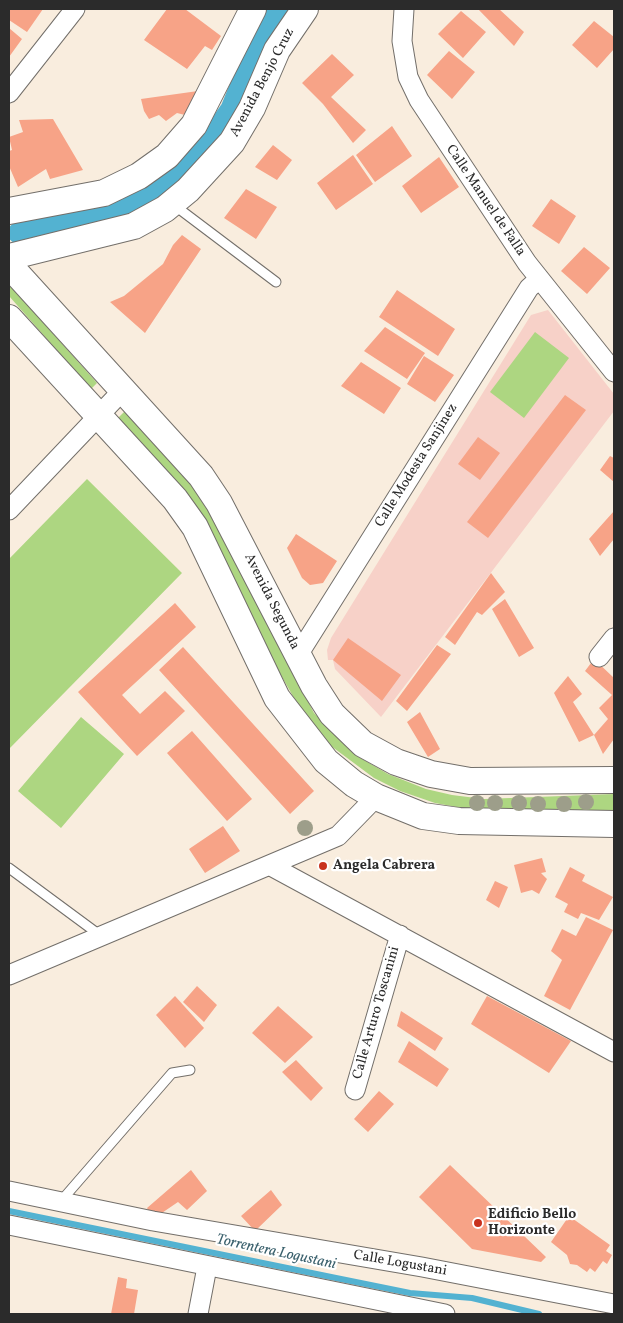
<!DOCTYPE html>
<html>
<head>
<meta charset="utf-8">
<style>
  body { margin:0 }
  #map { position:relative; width:623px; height:1323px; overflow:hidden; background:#f9edde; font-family:Vollkorn,serif }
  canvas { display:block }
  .frame { position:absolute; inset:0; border:10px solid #2b2b2b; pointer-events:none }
</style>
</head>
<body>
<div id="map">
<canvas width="623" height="1323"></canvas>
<div class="frame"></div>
</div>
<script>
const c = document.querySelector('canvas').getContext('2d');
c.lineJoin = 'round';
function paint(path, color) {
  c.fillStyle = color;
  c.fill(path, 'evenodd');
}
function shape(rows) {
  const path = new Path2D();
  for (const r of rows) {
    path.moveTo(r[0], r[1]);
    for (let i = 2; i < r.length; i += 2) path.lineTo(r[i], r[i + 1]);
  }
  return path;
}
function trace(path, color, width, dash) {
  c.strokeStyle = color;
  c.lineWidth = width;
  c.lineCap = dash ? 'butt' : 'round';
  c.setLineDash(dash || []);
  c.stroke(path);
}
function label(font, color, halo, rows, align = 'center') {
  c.font = font + ' Vollkorn,serif';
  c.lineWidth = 4.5;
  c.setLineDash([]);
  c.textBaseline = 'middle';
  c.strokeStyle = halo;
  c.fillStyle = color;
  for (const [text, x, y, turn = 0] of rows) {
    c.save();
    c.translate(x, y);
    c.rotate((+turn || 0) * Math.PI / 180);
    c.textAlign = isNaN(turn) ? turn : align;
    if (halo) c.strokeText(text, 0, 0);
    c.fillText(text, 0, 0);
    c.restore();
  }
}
const built = shape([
  [548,310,614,394,614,411,381,717,335,669,333,660,328,660,327,650,331,638,531,315]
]);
const green = shape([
  [9,284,97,383,91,389,9,296],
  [535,332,569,358,524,418,490,392],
  [125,411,200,494,314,713,357,756,388,774,426,789,452,795,484,799,614,794,614,810,473,810,435,803,400,791,374,778,327,743,306,719,274,663,217,542,198,511,117,419],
  [87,479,182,573,9,749,9,559],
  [81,717,124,754,61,828,18,791]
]);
const stream = shape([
  [9,1211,336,1278,410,1293,472,1298,539,1314]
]);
const canal = shape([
  [18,233,90,218,124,208,172,182,203,149,231,109,257,45,277,9]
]);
const building = shape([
  [9,9,43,9,27,32,9,20],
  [167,9,185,9,221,36,212,50,205,46,187,69,144,40],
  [478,9,499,9,524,32,514,46],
  [461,11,486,32,463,58,438,34],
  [594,21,614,37,614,49,597,68,572,45],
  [9,28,22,39,9,57],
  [449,51,475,72,452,99,427,75],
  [332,54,354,75,331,97,366,130,353,143,323,104,302,83],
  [198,91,185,115,177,113,166,121,159,115,149,119,144,111,141,99],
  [53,119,83,170,50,179,46,169,18,187,9,166,9,151,12,150,9,137,23,132,19,120],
  [392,126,412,156,375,182,356,155],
  [273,145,292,160,277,180,255,167],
  [353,155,373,184,336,210,317,183],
  [439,157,459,187,421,213,402,186],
  [246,189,277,207,256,239,224,218],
  [551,199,576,216,559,244,532,226],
  [182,235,201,249,145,333,110,302,124,296,163,264,173,245],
  [584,247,610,268,587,294,561,271],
  [397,290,455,329,438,356,379,317],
  [385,327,425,353,407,379,364,351],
  [424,356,454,375,435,402,407,384],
  [361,362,401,388,384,414,341,386],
  [565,395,586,410,488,538,467,522],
  [478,437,500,453,480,480,458,464],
  [610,456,614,458,614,482,600,470],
  [614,511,614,539,600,556,589,539],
  [296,534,337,561,323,583,310,585,302,578,287,548],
  [491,573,505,592,482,615,477,612,455,645,445,637],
  [505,599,534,648,519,657,492,609],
  [175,603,196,627,122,695,140,714,165,691,185,711,137,756,78,692],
  [348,638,401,675,382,701,333,660],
  [437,645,451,654,407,711,396,701],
  [183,647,314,791,290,814,159,670],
  [594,659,614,678,614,739,603,754,594,735,608,719,599,708,612,695,585,671],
  [568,676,582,694,573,702,594,735,579,742,554,693],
  [420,712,440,749,428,757,407,722],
  [192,731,252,799,227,821,167,753],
  [223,826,240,851,205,873,189,849],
  [542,858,546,872,541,873,547,879,539,894,532,890,521,893,514,865],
  [570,867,585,875,582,881,613,897,599,920,581,913,578,919,564,912,568,904,555,897],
  [495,881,508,887,499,908,486,900],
  [586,917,613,930,570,1010,544,996,562,960,551,951,562,929,576,936],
  [197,986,217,1005,204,1022,183,1002],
  [175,996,204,1028,185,1048,156,1015],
  [487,996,571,1041,549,1073,471,1024],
  [278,1006,313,1037,285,1063,252,1033],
  [401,1011,443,1038,435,1051,397,1026],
  [409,1041,449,1069,437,1087,398,1062],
  [296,1060,323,1088,311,1101,282,1072],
  [379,1091,394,1104,368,1132,354,1119],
  [450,1165,546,1257,541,1262,472,1249,419,1197],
  [191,1170,207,1191,187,1210,178,1202,153,1219,147,1208],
  [271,1190,282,1205,255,1231,241,1216],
  [569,1216,610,1245,606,1251,612,1255,607,1264,603,1261,595,1272,590,1268,587,1272,577,1265,570,1264,567,1255,551,1242],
  [118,1277,127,1279,126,1288,138,1290,134,1314,111,1314]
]);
const lane = shape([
  [174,205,276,282],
  [9,868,101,936],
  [61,1201,172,1073,190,1070]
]);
const street = shape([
  [404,9,402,41,408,77,419,100,527,263,614,372],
  [9,93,75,9],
  [9,510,124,389],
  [298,655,529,288,539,279],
  [599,657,614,638],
  [269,865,614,1052],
  [9,975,338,836,376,797],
  [355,1090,400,935],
  [9,1191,153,1221,422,1267,614,1304],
  [9,1225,445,1314],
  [198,1314,207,1267]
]);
const secondary = shape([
  [9,211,104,193,139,176,167,156,194,125,253,9],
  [9,257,134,226,165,209,188,190,232,142,252,108,277,50,305,9],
  [9,265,201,476,219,503,314,686,332,714,363,744,396,762,431,774,470,781,614,780],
  [9,318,175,499,195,527,277,698,326,761,354,784,376,797,423,816,459,821,614,824]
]);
const trees = [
  [586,802],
  [477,803],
  [495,803],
  [519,803],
  [538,804],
  [564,804],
  [305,828]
];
const markers = [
  [323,866,5,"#c8321e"],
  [478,1223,5,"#c8321e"]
];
const streetNames = [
  ["Avenida Benjo Cruz",263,83,-62],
  ["Calle Manuel de Falla",485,201,56],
  ["Calle Modesta Sanjinez",417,466,-58],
  ["Avenida Segunda",271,602,63],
  ["Calle Arturo Toscanini",377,1013,-74],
  ["Calle Logustani",400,1264,10]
];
const poiNames = [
  ["Angela Cabrera",333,866],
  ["Edificio Bello",488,1215],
  ["Horizonte",488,1231]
];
const waterNames = [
  ["Torrentera Logustani",276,1253,12]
];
paint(built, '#f7d1c8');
paint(green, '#add681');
trace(stream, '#53b2d1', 6);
trace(canal, '#53b2d1', 21);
paint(building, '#f7a387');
trace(lane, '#736f6a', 11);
trace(street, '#736f6a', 21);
trace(secondary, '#736f6a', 28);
trace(lane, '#fff', 9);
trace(street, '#fff', 19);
trace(secondary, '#fff', 26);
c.fillStyle = '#9d9e8a';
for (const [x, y] of trees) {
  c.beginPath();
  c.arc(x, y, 8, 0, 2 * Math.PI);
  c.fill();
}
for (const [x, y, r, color] of markers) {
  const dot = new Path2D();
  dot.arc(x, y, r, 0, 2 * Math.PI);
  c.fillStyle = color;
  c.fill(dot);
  trace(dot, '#fff', 2);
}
label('14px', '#2b2b2b', '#fff', streetNames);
label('bold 14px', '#2b2b2b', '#fff', poiNames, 'left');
label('italic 15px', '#3b616d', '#fff', waterNames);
</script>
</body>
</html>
